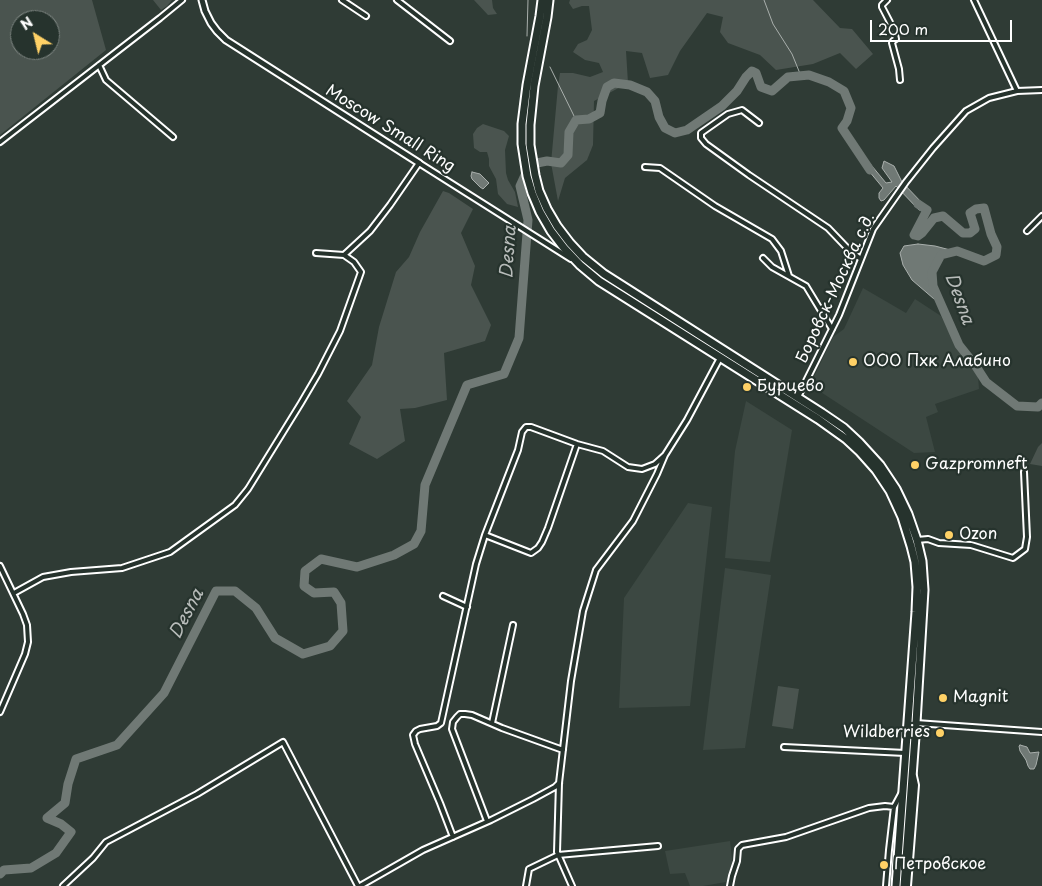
<!DOCTYPE html>
<html>
<head>
<meta charset="utf-8">
<style>
  body { margin:0 }
  #map { position:relative; width:1042px; height:886px; overflow:hidden; background:#2f3b35; font-family:"Playpen Sans",sans-serif }
  canvas { display:block }
  .north { position:absolute; left:10px; top:10px; width:50px; height:50px; box-sizing:border-box; background:#26332d; border:1px solid #7d8581; border-radius:50%; rotate:324deg; font-size:14px; font-weight:700; line-height:20px; text-align:center; color:#fff }
  .north::after { content:''; display:block; margin:auto; width:18px; height:22px; background:#ffd166; clip-path:polygon(50% 0,100% 100%,50% 72%,0 100%) }
  .scale { position:absolute; left:870px; top:20px; width:142px; height:22px; box-sizing:border-box; border:2px solid #fff; border-top:0; padding-left:6px; font-size:15px; line-height:18px; white-space:nowrap; color:#fff; -webkit-text-stroke:4px #26332d; paint-order:stroke }
</style>
</head>
<body>
<div id="map">
<canvas width="1042" height="886"></canvas>
<div class="north">N</div>
<div class="scale">200 m</div>
</div>
<script>
const c = document.querySelector('canvas').getContext('2d');
c.lineJoin = 'round';
function paint(path, color) {
  c.fillStyle = color;
  c.fill(path, 'evenodd');
}
function shape(rows) {
  const path = new Path2D();
  for (const r of rows) {
    path.moveTo(r[0], r[1]);
    for (let i = 2; i < r.length; i += 2) path.lineTo(r[i], r[i + 1]);
  }
  return path;
}
function trace(path, color, width, dash) {
  c.strokeStyle = color;
  c.lineWidth = width;
  c.lineCap = dash ? 'butt' : 'round';
  c.setLineDash(dash || []);
  c.stroke(path);
}
function label(font, color, halo, rows, align = 'center') {
  c.font = font + ' "Playpen Sans",sans-serif';
  c.lineWidth = 4.5;
  c.setLineDash([]);
  c.textBaseline = 'middle';
  c.strokeStyle = halo;
  c.fillStyle = color;
  for (const [text, x, y, turn = 0] of rows) {
    c.save();
    c.translate(x, y);
    c.rotate((+turn || 0) * Math.PI / 180);
    c.textAlign = isNaN(turn) ? turn : align;
    if (halo) c.strokeText(text, 0, 0);
    c.fillText(text, 0, 0);
    c.restore();
  }
}
const built = shape([
  [863,288,906,313,915,299,941,316,956,346,978,376,979,389,935,404,938,412,926,417,935,452,914,453,810,385,833,337,844,329],
  [746,401,792,430,770,562,725,558,735,451],
  [688,503,712,507,690,706,619,708,624,598],
  [725,568,771,575,745,748,703,750],
  [730,841,733,868,730,879,726,882,703,886,690,886,685,873,670,874,665,851]
]);
const green = shape([
  [0,0,92,0,106,50,0,135],
  [20,20,50,20,50,50,20,50],
  [153,0,172,0,167,6,161,10],
  [474,0,492,0,493,8,497,14,488,15],
  [570,0,813,0,840,28,852,29,873,54,856,69,840,53,813,64,776,70,760,55,728,43,720,32,723,17,707,13,680,51,668,75,650,78,642,53,626,51,628,83,594,101,593,145,587,160,565,178,558,201,551,163,558,86,560,73,573,73,590,77,603,72,599,63,585,60,573,52,578,44,587,40,592,30,589,6,582,6,573,9,569,3],
  [483,124,504,131,509,136,505,150,506,173,508,180,515,192,518,207,507,204,498,194,496,179,489,166,489,159,487,152,480,152,474,148,473,134,477,128],
  [443,191,449,193,473,209,461,233,475,266,471,285,491,325,485,341,444,353,447,400,415,408,400,409,405,441,377,459,349,444,361,417,347,401,372,365,379,327,396,272,409,257,420,232],
  [1042,443,1042,466,1030,464,1038,447],
  [778,686,799,689,793,729,772,726]
]);
const water = shape([
  [867,160,886,183,892,182,882,168,884,161,894,166,902,182,924,205,927,210,919,210,896,186,884,200,881,201,879,198,879,193,883,188,864,165,864,161,867,160],
  [472,172,480,174,489,183,483,189,480,187,472,179,471,176,472,172],
  [918,244,935,246,958,252,941,255,932,272,933,286,941,305,912,280,903,265,900,253,904,246,918,244],
  [1020,745,1027,747,1030,753,1039,752,1036,765,1034,769,1030,769,1028,766,1026,760,1020,751,1019,746,1020,745]
]);
const stream = shape([
  [764,0,773,24,792,54,801,76],
  [527,36,528,0],
  [550,67,576,120]
]);
const river = shape([
  [918,204,927,210,914,235,918,236,922,233,934,218,943,216,963,233,970,233,975,229,970,213,976,209,984,208,991,234,997,247,996,255,984,261,957,251,941,255,932,272,933,286,959,345,975,365,986,382,1017,406,1038,407,1042,403],
  [0,874,4,870,31,868,56,853,71,832,61,824,47,818,65,803,68,784,76,759,117,745,164,693,216,591,235,591,256,608,275,638,303,654,330,646,343,631,341,603,334,592,314,593,304,586,305,571,321,559,357,567,394,555,414,544,421,531,425,485,467,385,504,374,519,338,528,220,520,186,525,175,537,163,547,161,561,163,568,155,569,132,576,120,589,119,600,113,602,101,607,87,614,83,630,85,647,92,655,101,659,117,665,128,675,133,687,130,722,106,737,91,746,77,752,71,756,73,761,87,772,91,788,77,809,75,829,82,844,91,851,108,847,121,842,128,870,170]
]);
const street = shape([
  [342,0,366,16],
  [397,0,450,41],
  [887,0,882,5,882,7,894,30,896,39,893,41,892,43,899,69,900,80],
  [974,0,1017,91],
  [99,65,106,80,173,137],
  [759,123,742,110,728,114,701,133,701,138,706,144,749,175,828,228,851,252,861,259],
  [0,142,160,18,182,0],
  [645,167,660,168,715,206,772,239,781,251,789,276],
  [1027,231,1042,216],
  [316,253,344,255,370,231,390,205,419,163,571,259],
  [763,258,772,267,806,286,832,329],
  [798,397,839,315,873,229,906,182,933,148,966,111,989,98,1017,91,1042,90],
  [485,535,531,553,538,548,542,542,548,528,577,444],
  [917,540,928,539,939,543,971,545,1013,558,1025,549,1027,537,1024,472],
  [0,566,23,614,27,625,28,642,25,654,0,712],
  [14,593,43,577,71,572,122,568,170,552,235,505,248,489,301,403,318,374,340,331,361,272,354,262,344,255],
  [443,596,467,607],
  [492,723,513,625],
  [916,723,1042,732],
  [784,747,905,753],
  [487,821,452,729,453,722,457,717,460,714,465,714,472,715,502,728,563,750],
  [453,837,440,803,415,744,413,735,416,731,420,729,437,726,441,723,476,564,485,535,518,450,522,432,526,427,531,427,577,444,603,451,628,467,642,469,655,464,665,455],
  [63,886,93,858,106,842,197,794,283,742,358,886],
  [360,886,423,850,491,820,533,799,555,787,559,783],
  [526,886,529,869,558,855,658,846],
  [572,886,557,852,559,783,571,681,583,611,596,570,633,521,657,474,665,455,687,420,720,358],
  [730,886,732,876,737,861,738,849,742,845,786,837,869,808,885,806,894,807],
  [886,886,889,850,894,807,901,794],
  [908,886,916,785,914,776]
]);
const secondary = shape([
  [202,0,205,11,211,23,217,31,226,40,419,163]
]);
const highway = shape([
  [542,0,540,16,527,85,522,124,522,144,527,176,532,193,540,212,551,231,564,248,580,265,599,281,818,419,846,439,860,452,876,470,890,491,902,517,911,546,915,562,917,587,916,612,896,886],
  [549,0,547,17,534,86,530,125,530,145,535,175,539,191,547,209,557,226,570,243,583,257,604,274,822,413,844,428,859,442,880,465,896,489,908,514,917,540,922,561,924,590,916,723,904,886]
]);
const markers = [
  [853,362,5,"#ffd166"],
  [747,387,5,"#ffd166"],
  [915,465,5,"#ffd166"],
  [949,535,5,"#ffd166"],
  [943,698,5,"#ffd166"],
  [940,733,5,"#ffd166"],
  [884,865,5,"#ffd166"]
];
const streetNames = [
  ["Moscow Small Ring",390,129,32],
  ["Боровск-Москва с.д.",836,288,-65]
];
const poiNames = [
  ["ООО Пхк Алабино",863,362],
  ["Бурцево",757,387],
  ["Gazpromneft",925,465],
  ["Ozon",959,535],
  ["Magnit",953,698],
  ["Wildberries",930,733,"right"],
  ["Петровское",894,865]
];
const waterNames = [
  ["Desna",509,252,-86],
  ["Desna",959,299,70],
  ["Desna",187,614,-62]
];
paint(built, '#3c4842');
paint(green, '#4a544f');
paint(water, '#707975');
trace(water, '#a9afac', 1);
trace(stream, '#a9afac', 1);
trace(river, '#707975', 9);
trace(street, '#fff', 8);
trace(secondary, '#fff', 9);
trace(highway, '#fff', 11);
trace(street, '#26332d', 4);
trace(secondary, '#26332d', 5);
trace(highway, '#26332d', 7);
for (const [x, y, r, color] of markers) {
  const dot = new Path2D();
  dot.arc(x, y, r, 0, 2 * Math.PI);
  c.fillStyle = color;
  c.fill(dot);
  trace(dot, '#26332d', 2);
}
label('16px', '#fff', '#26332d', streetNames);
label('16px', '#fff', '#26332d', poiNames, 'left');
label('italic 18px', '#b8bcba', '#26332d', waterNames);
</script>
</body>
</html>
